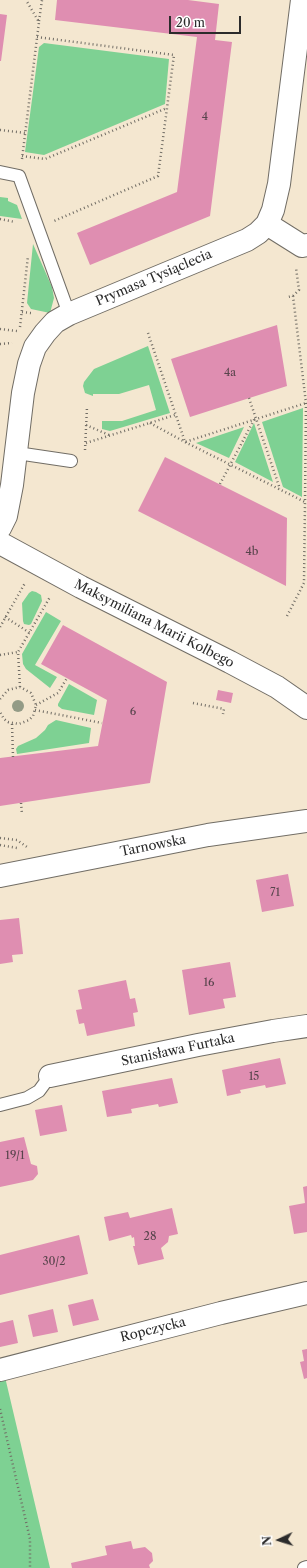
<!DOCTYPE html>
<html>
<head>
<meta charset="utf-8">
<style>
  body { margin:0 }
  #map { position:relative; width:307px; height:1568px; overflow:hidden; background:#f4e7d0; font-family:"Libre Caslon Text",serif }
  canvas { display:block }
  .north { position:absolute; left:259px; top:1520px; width:40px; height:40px; -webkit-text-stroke:3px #fff; paint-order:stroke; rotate:266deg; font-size:11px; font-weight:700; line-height:16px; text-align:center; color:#2b2b2b }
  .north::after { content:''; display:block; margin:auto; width:14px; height:18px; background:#2b2b2b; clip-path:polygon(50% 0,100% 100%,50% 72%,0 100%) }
  .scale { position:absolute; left:169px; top:16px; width:72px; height:18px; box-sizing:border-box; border:2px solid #2b2b2b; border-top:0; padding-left:5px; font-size:12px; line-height:14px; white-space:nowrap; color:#2b2b2b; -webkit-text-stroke:3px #fff; paint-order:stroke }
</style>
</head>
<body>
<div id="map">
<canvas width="307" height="1568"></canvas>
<div class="north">N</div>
<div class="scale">20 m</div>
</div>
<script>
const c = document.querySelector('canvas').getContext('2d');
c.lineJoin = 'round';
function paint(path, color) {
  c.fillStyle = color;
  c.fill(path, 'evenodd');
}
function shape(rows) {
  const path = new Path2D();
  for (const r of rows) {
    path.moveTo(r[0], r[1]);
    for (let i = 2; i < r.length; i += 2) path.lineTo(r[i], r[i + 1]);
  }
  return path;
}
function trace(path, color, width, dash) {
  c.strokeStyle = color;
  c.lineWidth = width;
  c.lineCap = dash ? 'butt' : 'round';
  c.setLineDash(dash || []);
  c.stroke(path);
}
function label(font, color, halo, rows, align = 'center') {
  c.font = font + ' "Libre Caslon Text",serif';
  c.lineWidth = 4;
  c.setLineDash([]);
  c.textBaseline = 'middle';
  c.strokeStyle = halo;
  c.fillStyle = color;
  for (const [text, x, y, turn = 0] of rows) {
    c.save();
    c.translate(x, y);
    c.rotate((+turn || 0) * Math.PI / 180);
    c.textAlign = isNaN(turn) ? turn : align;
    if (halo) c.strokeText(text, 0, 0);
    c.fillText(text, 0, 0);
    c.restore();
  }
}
const green = shape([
  [44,43,169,59,165,104,44,155,25,152,39,47],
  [0,197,8,198,8,201,17,205,22,219,0,216],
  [33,244,52,287,54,298,50,313,31,309,27,303],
  [148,346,170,413,110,431,102,429,102,421,122,421,156,410,149,385,119,394,93,394,93,396,85,393,83,386,84,382,94,369],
  [303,408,302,497,283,487,262,422],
  [254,423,273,482,235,462],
  [244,427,229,458,196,443],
  [32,591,36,592,41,595,42,601,31,624,29,625,24,624,23,621,22,603,29,593],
  [46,612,61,621,35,665,57,677,50,688,26,669,23,664,22,654],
  [69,684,97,700,94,715,62,709,58,706,58,704],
  [56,720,91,728,89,743,17,754,16,749,18,746,36,738,45,730,48,725],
  [5,1377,50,1568,0,1568,0,1379]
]);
const building = shape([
  [57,0,188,0,219,4,215,40,232,42,210,216,90,265,77,233,177,192,197,37,55,20],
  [0,14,7,15,1,61,0,61],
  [277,325,287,386,190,417,171,359],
  [165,457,287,518,286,586,138,511],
  [63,625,167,682,150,783,0,806,0,758,98,746,107,700,41,664],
  [218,690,233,693,231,703,216,700],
  [288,874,294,906,262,912,256,880],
  [19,918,23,954,12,955,13,962,0,964,0,920],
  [230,962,236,997,223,999,225,1008,189,1015,182,970],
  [126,980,130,999,135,998,138,1012,133,1013,135,1026,87,1036,84,1023,79,1024,76,1010,82,1009,78,990],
  [280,1058,286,1084,266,1088,265,1085,240,1090,241,1093,227,1096,222,1070],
  [172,1078,178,1103,159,1107,158,1104,131,1109,132,1113,107,1117,102,1091],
  [62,1105,67,1131,40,1136,35,1110],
  [24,1137,31,1164,37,1166,38,1174,33,1180,0,1187,0,1142],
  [307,1186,307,1232,294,1234,289,1206,305,1203,303,1187],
  [172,1208,178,1234,169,1236,168,1242,161,1248,164,1259,138,1265,133,1246,135,1246,134,1237,132,1238,131,1235,109,1241,104,1217,128,1212,130,1218],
  [79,1235,88,1274,0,1295,0,1255],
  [93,1299,99,1320,73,1326,68,1305],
  [53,1309,58,1332,33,1337,28,1315],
  [13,1320,18,1343,0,1347,0,1323],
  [307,1349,307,1378,304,1379,300,1362,304,1361,302,1350],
  [131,1541,133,1549,145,1547,152,1553,153,1561,149,1565,150,1568,72,1568,71,1563,107,1555,105,1546]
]);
const path = shape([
  [39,21,42,0],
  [37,37,174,55,158,176,54,221],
  [0,130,26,133],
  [22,156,45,159,167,108],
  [22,159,39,22,26,0],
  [0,219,15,222],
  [293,296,299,290,296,268],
  [22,312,31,313],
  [20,327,28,256],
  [0,329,17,331],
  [148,333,185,442,306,403],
  [0,344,12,343],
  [249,398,280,489],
  [150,423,185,442,305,502,306,403,293,296,288,297],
  [86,425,109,435],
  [86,443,175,415],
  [85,450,87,407],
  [220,484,255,418],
  [287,616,304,583,305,502],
  [5,617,30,633],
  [0,627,25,583],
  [0,655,18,652],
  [20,687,18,652,50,597],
  [0,699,8,690,20,687,31,693,36,705,33,716,29,720,19,724,8,722,4,719,0,712],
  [193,703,224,709,223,714],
  [36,705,58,693,67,678],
  [35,710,102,723],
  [12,724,13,757],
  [21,803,22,814],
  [0,838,17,840,27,847],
  [0,845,17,848],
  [0,1409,30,1539,30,1568]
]);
const lane = shape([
  [0,172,19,176,69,314],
  [17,453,71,461],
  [0,1105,27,1098,39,1091,50,1076],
  [304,1568,307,1567]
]);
const street = shape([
  [267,224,302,246,307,245],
  [0,528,6,516,12,485,23,393,29,364,35,347,45,333,55,322,69,314,247,240,258,233,267,224,273,210,279,184,302,0],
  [0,543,81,587,230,662,277,687,307,708],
  [0,876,208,835,307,821],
  [50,1076,198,1045,273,1031,307,1026],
  [0,1370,221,1313,307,1293]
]);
const trees = [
  [18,706]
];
const numberNames = [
  ["4",205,117],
  ["4a",230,373],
  ["4b",252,552],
  ["6",133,712],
  ["71",275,893],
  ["16",209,983],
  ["15",254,1077],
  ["19/1",15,1156],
  ["28",150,1237],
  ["30/2",54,1262]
];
const streetNames = [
  ["Prymasa Tysiąclecia",154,278,-23],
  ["Maksymiliana Marii Kolbego",154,624,27],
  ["Tarnowska",153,846,-11],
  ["Stanisława Furtaka",178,1050,-12],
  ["Ropczycka",153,1330,-14]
];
paint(green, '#7ed193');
paint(building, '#df8eb1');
trace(lane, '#716d65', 14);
trace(street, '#716d65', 24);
trace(path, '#716d65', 2.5, [1, 3]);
trace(lane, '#fff', 12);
trace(street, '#fff', 22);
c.fillStyle = '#939b86';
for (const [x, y] of trees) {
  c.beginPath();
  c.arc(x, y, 6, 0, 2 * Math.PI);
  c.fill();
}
label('11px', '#58444c', null, numberNames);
label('13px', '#2b2b2b', '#fff', streetNames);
</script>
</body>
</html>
